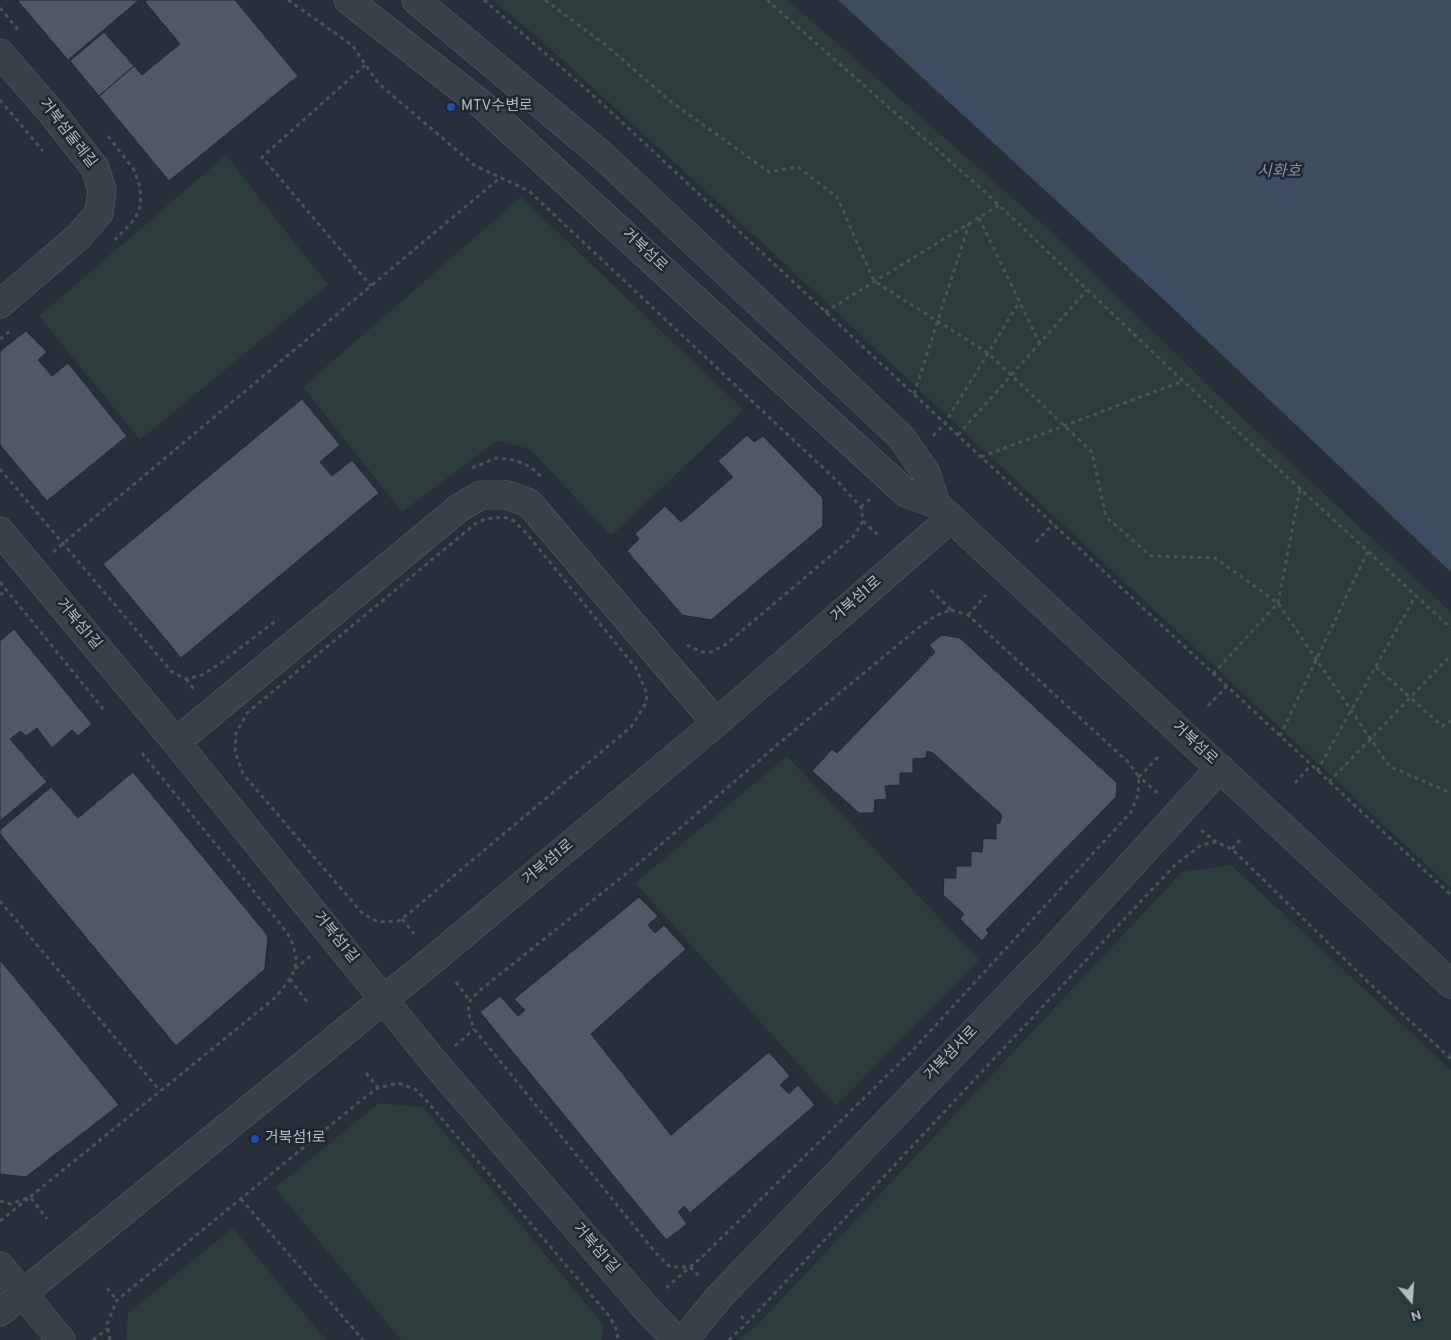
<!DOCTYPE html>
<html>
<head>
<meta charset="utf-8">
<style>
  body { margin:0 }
  #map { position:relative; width:1451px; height:1340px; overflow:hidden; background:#262f3a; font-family:Overpass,sans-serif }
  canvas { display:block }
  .north { position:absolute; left:1386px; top:1275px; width:50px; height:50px; -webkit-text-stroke:4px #1f262f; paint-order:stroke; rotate:162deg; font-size:14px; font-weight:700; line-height:20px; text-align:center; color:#b5bcc6 }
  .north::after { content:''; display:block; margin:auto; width:18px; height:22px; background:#b5bcc6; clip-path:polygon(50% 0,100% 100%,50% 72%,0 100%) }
</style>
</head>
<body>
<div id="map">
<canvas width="1451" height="1340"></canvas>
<div class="north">N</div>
</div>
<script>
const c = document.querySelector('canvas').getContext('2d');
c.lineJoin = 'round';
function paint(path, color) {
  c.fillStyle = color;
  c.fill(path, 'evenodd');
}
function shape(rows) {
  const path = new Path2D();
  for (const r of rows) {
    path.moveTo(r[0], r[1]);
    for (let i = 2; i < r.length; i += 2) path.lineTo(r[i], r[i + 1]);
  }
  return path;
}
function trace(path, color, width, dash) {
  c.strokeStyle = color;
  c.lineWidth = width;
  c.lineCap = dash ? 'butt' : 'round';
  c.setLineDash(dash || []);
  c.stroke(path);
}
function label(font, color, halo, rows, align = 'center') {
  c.font = font + ' Overpass,"Noto Sans KR",sans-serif';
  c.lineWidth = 5;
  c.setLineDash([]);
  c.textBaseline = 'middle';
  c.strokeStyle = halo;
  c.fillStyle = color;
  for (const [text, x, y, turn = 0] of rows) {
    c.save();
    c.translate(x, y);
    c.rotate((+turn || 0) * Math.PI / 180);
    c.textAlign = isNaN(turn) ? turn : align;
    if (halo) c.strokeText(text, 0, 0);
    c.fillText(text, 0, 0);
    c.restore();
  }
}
const green = shape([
  [493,0,788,0,1049,230,1217,394,1451,612,1451,888,770,250,544,43],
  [226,155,328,285,140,440,39,316],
  [521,197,744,410,611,536,530,449,497,441,402,512,303,387],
  [787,756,979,960,836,1106,635,883],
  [1231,865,1451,1070,1451,1340,739,1340,761,1321,1182,872],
  [379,1103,423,1107,603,1324,602,1340,401,1340,275,1188],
  [233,1228,326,1340,126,1340,128,1313]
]);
const water = shape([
  [838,0,1451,0,1451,572,1162,298]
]);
const building = shape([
  [17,0,139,0,68,60,17,0],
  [147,0,235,0,298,76,169,181,99,96,134,66,142,75,180,44,145,2,147,0],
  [104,32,134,66,99,96,70,61,104,32],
  [26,331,47,352,38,360,52,376,68,363,127,436,47,501,0,445,0,351,26,331],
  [302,399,340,445,320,462,332,476,352,460,379,493,181,658,103,564,302,399],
  [747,435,754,442,763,436,823,498,823,526,711,620,682,615,627,551,639,539,635,534,665,506,681,522,733,477,718,461,747,435],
  [14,629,92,724,78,736,72,730,52,748,37,728,26,736,21,731,10,739,47,782,0,821,0,641,14,629],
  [942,635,960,638,1117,783,1116,797,986,930,989,933,982,941,960,919,964,914,943,895,944,878,956,878,956,866,971,866,971,851,982,852,983,838,996,839,996,823,1000,823,1002,815,933,753,927,751,926,758,913,759,913,773,900,773,900,785,885,786,887,799,875,800,874,813,859,813,812,771,832,749,837,753,935,652,929,645,942,635],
  [133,772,268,936,265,969,176,1046,0,834,0,830,51,787,78,818,133,772],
  [639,897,658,916,648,925,655,933,664,925,686,949,591,1034,671,1135,769,1052,790,1076,780,1085,789,1094,798,1085,815,1105,690,1213,684,1206,678,1212,687,1224,666,1240,480,1012,500,996,518,1016,525,1010,514,999,639,897],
  [0,960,119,1105,26,1177,0,1174,0,960]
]);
const path = shape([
  [288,0,352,45,378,83,474,165,529,191,838,482,861,507,863,521,853,537,725,645,711,652,701,652,687,645],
  [484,0,596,98,1451,895],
  [545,0,607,46,670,101,769,172,798,167,837,197,874,281,988,353,1092,452,1106,517,1151,556,1215,558,1278,603,1389,766,1451,793],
  [767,0,984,191,1183,381,1451,628],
  [0,8,20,32],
  [365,65,262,157,371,286],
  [0,100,43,151],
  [108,136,134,170,140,187,141,204,135,219,115,240],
  [979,218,1040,344],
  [825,312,999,205],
  [0,339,10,331],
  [914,394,969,224],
  [958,435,1087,290],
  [933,436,945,423,1020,301],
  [981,457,1183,381],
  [472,468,496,458,514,460,531,467,541,477],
  [0,469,171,671,186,679,202,675,218,665,278,619],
  [861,507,871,498],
  [504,517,514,521,527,534,636,668,647,694,646,703,631,727,407,915,398,921,378,922,362,913,243,774,235,752,236,733,247,713,475,524,485,519,504,517],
  [863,521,880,537],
  [1036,542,1053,524],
  [53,552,501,177],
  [0,582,104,710],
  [931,590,951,610],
  [0,595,7,589],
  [951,610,968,615,1128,762,1139,777,1138,795,1131,812,912,1051,701,1258,690,1267,670,1267,656,1253,474,1029,468,1012,470,1001,479,991,637,865,790,734,922,625,937,615,951,610],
  [968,615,986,595],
  [1376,667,1442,726,1451,721],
  [1213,674,1278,603,1300,489],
  [186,679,195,691],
  [1208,706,1227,686],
  [1280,736,1368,551],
  [1158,757,1139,777,1159,794],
  [1317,771,1416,595],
  [1329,782,1451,655],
  [1295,783,1311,765],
  [1201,830,1216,842],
  [1232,849,1241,839],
  [0,901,160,1091],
  [402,919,414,934],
  [295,969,313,954],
  [290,979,308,1003],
  [456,982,470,1001],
  [455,1046,474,1029],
  [366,1073,378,1088],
  [241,1199,363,1340],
  [0,1201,10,1204,30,1197,276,997,290,979,295,969,296,956,291,939,282,926,142,753],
  [0,1221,30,1197,47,1219],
  [107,1288,117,1300],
  [666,1288,690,1267,700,1277],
  [741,1316,747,1323],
  [93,1340,107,1329],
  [110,1340,107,1324,117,1300,364,1098,378,1088,398,1083,415,1089,426,1100,610,1317,617,1331,618,1340],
  [729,1340,747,1323,1174,866,1201,845,1216,842,1232,849,1367,981,1451,1059]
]);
const minor = shape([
  [348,0,485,107,906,493,936,504,1451,984],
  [416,0,604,157,902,438,926,473,936,504],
  [0,53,52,113,95,168,102,190,99,213,78,237,0,304],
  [0,531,176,742,434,1062,645,1307,676,1340],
  [176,742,459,508,481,495,507,495,529,503,716,723],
  [0,1266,61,1340],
  [0,1312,435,958,716,723,951,518],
  [684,1340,720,1296,1055,948,1220,768]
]);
const markers = [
  [451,107,5,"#1a4fb4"],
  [255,1139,5,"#1a4fb4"]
];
const poiNames = [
  ["MTV수변로",461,107],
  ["거북섬1로",265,1139]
];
const streetNames = [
  ["거북섬둘레길",67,134,52],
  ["거북섬로",644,251,43],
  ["거북섬1로",857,600,-41],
  ["거북섬1길",78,625,50],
  ["거북섬로",1194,744,43],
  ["거북섬1로",549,863,-40],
  ["거북섬1길",335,938,51],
  ["거북섬서로",952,1054,-46],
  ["거북섬1길",595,1249,49]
];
const waterNames = [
  ["시화호",1279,173]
];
paint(green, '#2b3d3d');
paint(water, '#3d4d61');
paint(building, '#4f5965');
trace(building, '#212831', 1);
trace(minor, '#585f69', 29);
trace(path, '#48585a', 3, [4, 4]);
trace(minor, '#3a414b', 28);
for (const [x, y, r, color] of markers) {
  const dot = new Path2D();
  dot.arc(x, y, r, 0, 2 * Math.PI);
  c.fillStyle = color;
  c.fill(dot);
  trace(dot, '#1f262f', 2);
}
label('15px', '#b5bcc6', '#1f262f', poiNames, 'left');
label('15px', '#b5bcc6', '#1f262f', streetNames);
label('italic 16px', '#8093aa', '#1f262f', waterNames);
</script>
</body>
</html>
